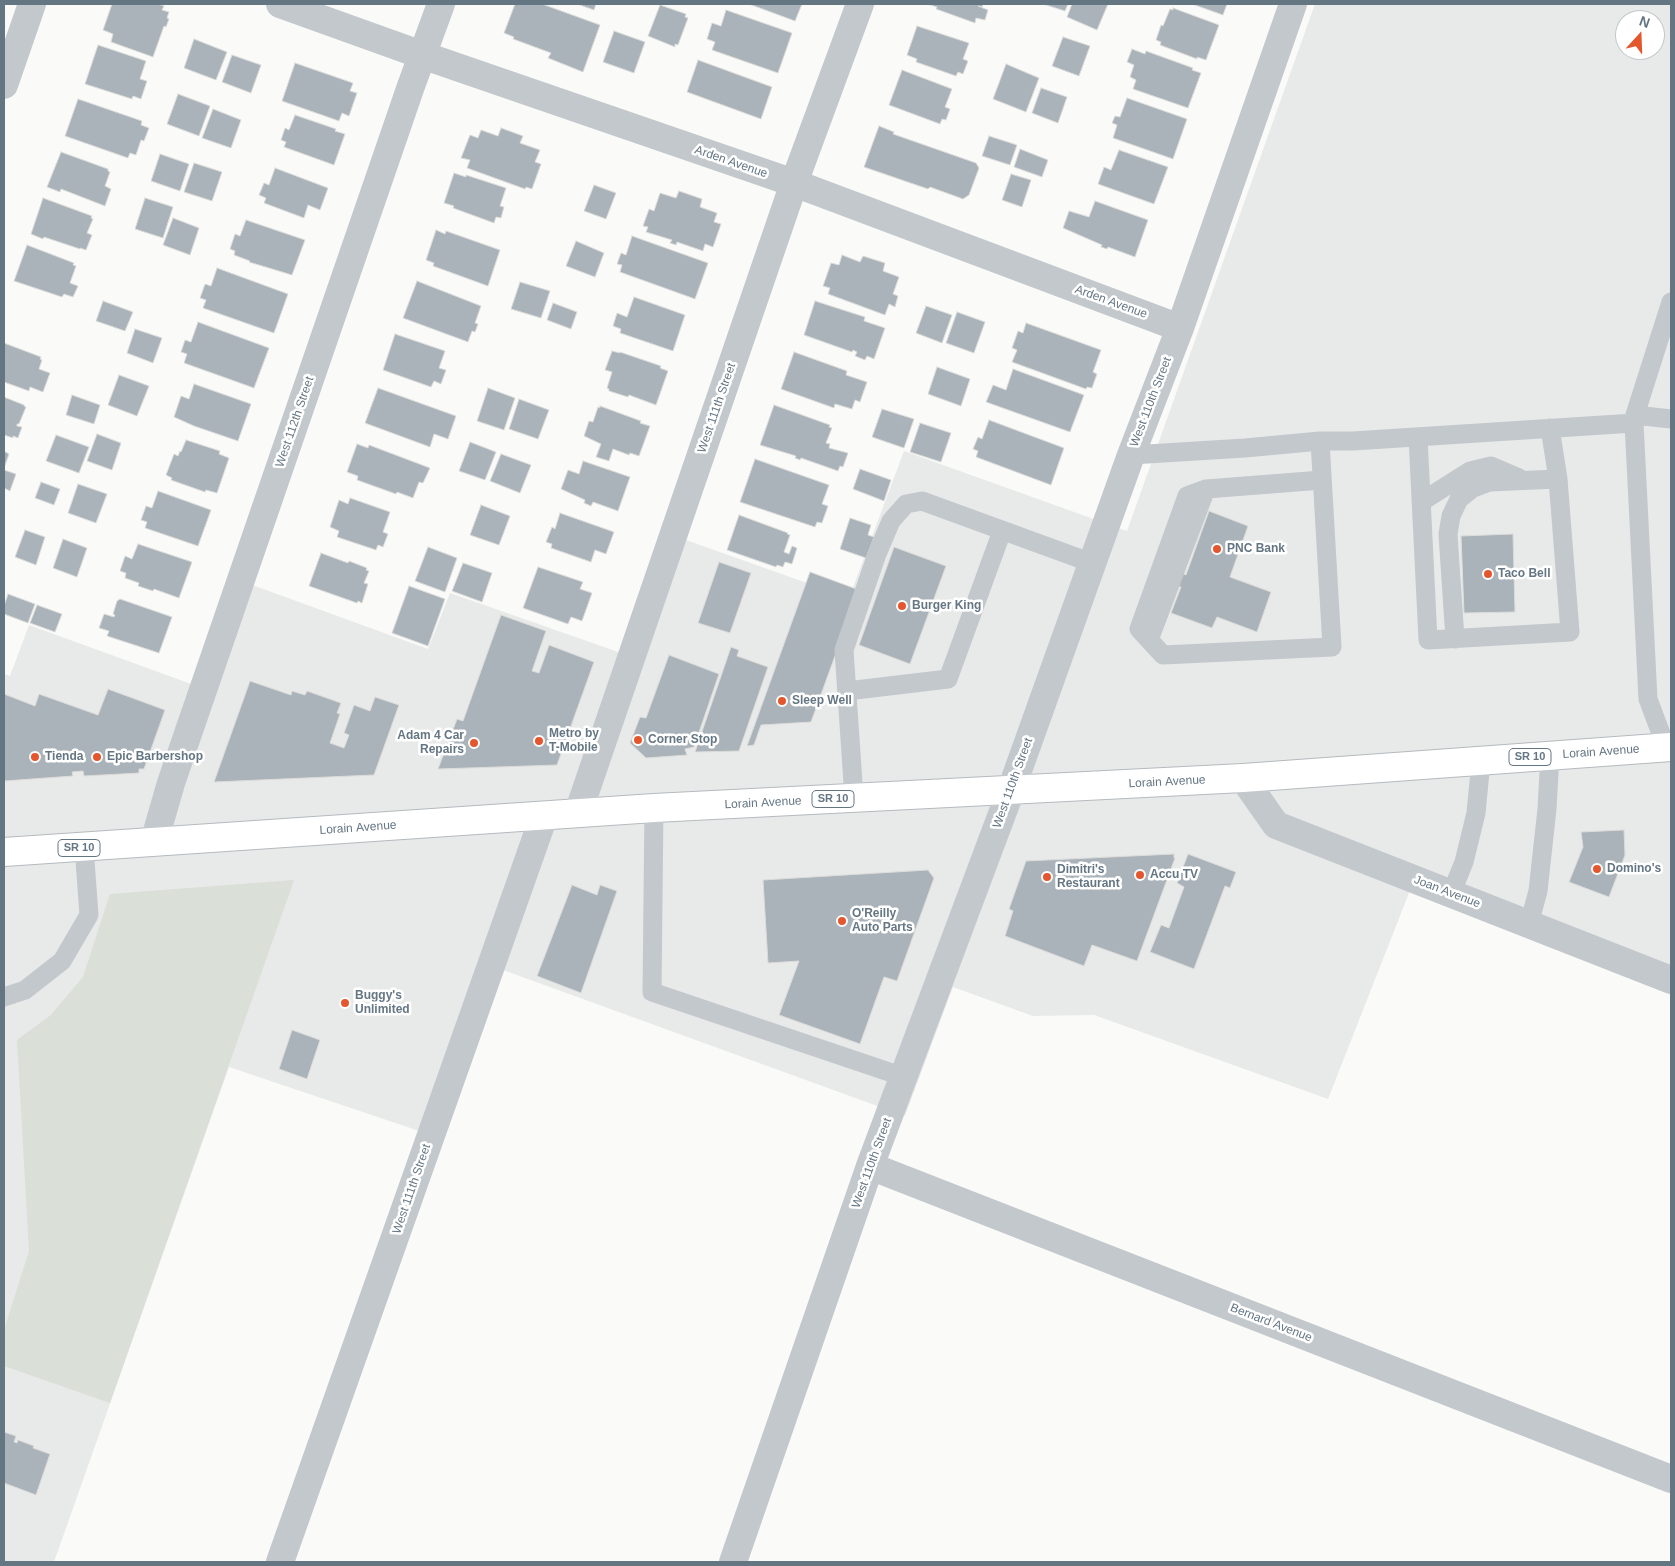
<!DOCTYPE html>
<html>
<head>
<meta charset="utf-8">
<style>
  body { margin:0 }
  #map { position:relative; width:1675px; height:1566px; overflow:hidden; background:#fafaf8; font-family:Arial,sans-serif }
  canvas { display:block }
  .frame { position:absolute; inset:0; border:5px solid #657683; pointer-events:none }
  .north { position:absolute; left:1615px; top:10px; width:50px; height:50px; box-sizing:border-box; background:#fff; border:1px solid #c1c8cd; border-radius:50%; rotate:20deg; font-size:14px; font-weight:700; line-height:20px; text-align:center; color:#657683 }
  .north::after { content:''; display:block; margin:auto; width:18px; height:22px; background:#e4572e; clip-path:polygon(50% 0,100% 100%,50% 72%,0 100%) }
</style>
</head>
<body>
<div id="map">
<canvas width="1675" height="1566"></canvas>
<div class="frame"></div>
<div class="north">N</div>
</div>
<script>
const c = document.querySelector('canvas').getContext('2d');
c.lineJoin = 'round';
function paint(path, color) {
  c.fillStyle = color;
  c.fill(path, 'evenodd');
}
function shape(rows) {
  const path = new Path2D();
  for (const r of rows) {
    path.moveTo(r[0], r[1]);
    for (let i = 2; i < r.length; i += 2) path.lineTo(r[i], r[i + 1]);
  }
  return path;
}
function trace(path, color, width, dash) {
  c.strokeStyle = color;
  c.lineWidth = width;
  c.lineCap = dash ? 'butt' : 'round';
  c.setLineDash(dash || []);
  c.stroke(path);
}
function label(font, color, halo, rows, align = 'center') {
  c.font = font + ' Arial,sans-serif';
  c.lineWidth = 5;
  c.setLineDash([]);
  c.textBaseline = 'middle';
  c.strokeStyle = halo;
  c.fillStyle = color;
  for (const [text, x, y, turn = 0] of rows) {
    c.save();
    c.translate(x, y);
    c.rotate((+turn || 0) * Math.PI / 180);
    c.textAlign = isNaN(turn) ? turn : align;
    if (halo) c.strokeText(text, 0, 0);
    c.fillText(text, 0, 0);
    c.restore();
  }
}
const built = shape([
  [1315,4,1671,4,1671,967,1418,870,1328,1099,1094,1015,1033,1016,953,987,905,1116,503,970,443,1139,229,1067,54,1562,4,1562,4,674,10,676,29,625,194,685,233,578,428,649,450,593,641,660,686,540,849,598,904,451,1127,531],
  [1625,20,1655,20,1655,50,1625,50]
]);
const green = shape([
  [294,880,110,1403,4,1366,4,1330,29,1251,17,1040,51,1015,83,977,110,894]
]);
const building = shape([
  [112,4,158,4,164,6,162,10,169,12,167,18,169,19,166,27,164,26,153,57,111,42,113,34,103,30,112,4],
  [515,4,542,4,600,25,583,72,548,58,551,53,513,39,514,37,504,33,515,4],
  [577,4,596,4,594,10,577,4],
  [749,4,802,4,795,21,749,4],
  [927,4,983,4,982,7,978,6,988,10,985,20,976,18,975,23,936,9,937,7,927,4],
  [1043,4,1068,4,1065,11,1043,4],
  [1072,4,1108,4,1097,30,1067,17,1072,4],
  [1192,4,1227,4,1223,15,1192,4],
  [660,5,686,14,685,17,688,18,678,45,675,44,675,47,648,36,660,5],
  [1173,8,1219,25,1206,60,1197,57,1197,59,1160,45,1161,42,1156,40,1161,25,1163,26,1170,9,1173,10,1173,8],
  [726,10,792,33,778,73,712,50,715,42,707,39,712,23,721,26,726,10],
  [917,26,969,43,963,59,968,61,963,74,958,72,956,76,916,62,917,59,907,55,917,26],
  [614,31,645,42,634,73,603,62,614,31],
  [1063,37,1090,46,1079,76,1052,66,1063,37],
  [194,39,227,52,216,80,184,68,194,39],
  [98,45,146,61,140,79,147,81,141,99,133,96,132,99,85,84,98,45],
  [1132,49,1145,54,1146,51,1193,68,1192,70,1201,73,1188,108,1133,89,1136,80,1130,77,1134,65,1127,62,1132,49],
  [232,55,261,65,251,93,222,82,232,55],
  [698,60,772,87,761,119,687,92,698,60],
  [295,63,353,83,350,91,357,93,349,116,342,113,339,121,282,101,295,63],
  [1006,64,1039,78,1026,112,993,99,1006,64],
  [902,70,952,89,945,107,950,109,946,120,942,119,940,124,889,105,902,70],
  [1041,88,1067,97,1058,123,1032,113,1041,88],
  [178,94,210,106,199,136,167,124,178,94],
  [1127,98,1187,119,1173,159,1113,138,1117,125,1112,123,1115,116,1120,117,1127,98],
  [78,99,142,121,141,125,149,128,144,141,141,140,136,155,130,153,128,158,65,136,78,99],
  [213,109,241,120,231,148,202,138,213,109],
  [295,115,336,129,335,131,345,134,334,165,284,147,286,142,281,140,285,128,289,130,295,115],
  [879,126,894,132,893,134,976,163,979,168,969,195,963,199,930,187,928,189,864,167,879,126],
  [501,128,523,136,520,143,540,150,535,162,541,164,532,189,526,187,525,189,467,168,470,160,461,158,470,135,478,138,481,130,498,136,501,128],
  [989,136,1017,145,1010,165,982,156,989,136],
  [1020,149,1048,160,1042,177,1014,167,1020,149],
  [1119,150,1168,167,1154,204,1098,184,1104,167,1111,170,1119,150],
  [61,152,108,169,108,171,110,172,105,186,111,189,105,206,61,189,60,192,47,187,61,152],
  [160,154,189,164,180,191,151,181,160,154],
  [194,163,222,172,212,201,184,192,194,163],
  [275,168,328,188,320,210,308,205,304,218,264,203,266,198,259,195,264,183,269,185,275,168],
  [454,173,466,177,466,175,506,188,500,206,504,207,501,218,496,217,494,223,453,208,454,206,444,203,454,173],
  [1011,174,1031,180,1022,207,1002,200,1011,174],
  [594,185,616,193,606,219,584,211,594,185],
  [679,191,702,199,700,207,717,213,714,222,721,224,713,247,705,244,703,251,677,242,676,245,670,243,672,240,646,232,648,227,643,226,649,209,654,211,660,193,676,198,679,191],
  [43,198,92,216,91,218,93,219,87,233,92,235,86,250,80,248,80,249,44,237,43,239,31,234,43,198],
  [145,198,173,207,163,238,135,229,145,198],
  [1095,201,1148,220,1135,257,1108,247,1107,249,1101,247,1102,245,1063,228,1069,211,1089,217,1095,201],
  [173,218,199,228,190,255,163,245,173,218],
  [246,220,305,240,292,275,249,262,250,261,234,255,235,251,230,249,235,234,240,236,246,220],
  [436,230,445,234,446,231,500,250,488,286,433,266,434,263,426,260,436,230],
  [632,236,708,263,695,299,620,272,622,265,617,264,621,253,626,255,632,236],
  [576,241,604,253,595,277,566,266,576,241],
  [27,245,74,263,73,265,76,266,70,283,78,286,73,297,64,294,62,297,14,281,27,245],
  [842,255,860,262,863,256,885,263,883,271,899,277,893,294,898,296,895,307,889,304,885,315,828,294,830,288,823,286,831,263,839,265,842,255],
  [217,268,288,294,274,333,203,308,206,300,200,298,205,284,211,286,217,268],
  [417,281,481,306,475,323,478,324,475,332,472,331,468,342,403,318,417,281],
  [520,282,550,291,541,318,511,309,520,282],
  [634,297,685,315,673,351,620,333,621,329,613,326,617,313,627,317,634,297],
  [103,301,133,312,125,331,96,321,103,301],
  [815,301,865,317,864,321,885,328,874,359,867,356,865,360,855,356,857,352,853,350,852,352,804,335,815,301],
  [553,303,577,312,571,329,547,320,553,303],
  [926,306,952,315,942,343,916,333,926,306],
  [957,312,985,322,974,353,946,343,957,312],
  [198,322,269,348,254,388,184,363,187,354,181,352,185,340,191,342,198,322],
  [1026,323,1101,350,1093,372,1097,374,1092,388,1087,387,1086,389,1012,362,1017,350,1012,348,1018,331,1023,333,1026,323],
  [135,329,162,338,153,363,127,353,135,329],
  [395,334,445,351,439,368,446,370,441,384,434,381,431,387,383,370,395,334],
  [4,343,41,357,40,359,42,360,39,369,50,373,43,392,30,387,29,391,4,382,4,343],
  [612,351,620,353,620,352,661,366,660,368,668,371,656,405,629,395,628,397,609,391,609,389,607,388,612,372,605,370,612,351],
  [794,352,847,371,846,375,867,382,860,402,855,400,852,409,835,404,834,408,781,389,794,352],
  [937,367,970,379,961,406,928,394,937,367],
  [1013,369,1084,395,1070,432,986,402,993,385,1006,390,1013,369],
  [119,375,149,386,137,416,108,405,119,375],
  [194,384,251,404,238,441,194,426,174,417,181,396,189,399,194,384],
  [378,388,456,416,448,439,434,434,430,447,365,423,378,388],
  [488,388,515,398,504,430,477,421,488,388],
  [72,395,100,405,94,424,66,415,72,395],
  [4,397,24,405,24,406,26,407,19,424,17,424,17,426,22,427,18,438,13,436,13,438,4,435,4,397],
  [519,399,549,410,538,439,509,429,519,399],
  [774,405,830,425,829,427,832,428,826,443,830,444,829,448,848,453,843,467,840,466,838,471,801,458,800,460,795,458,796,456,760,445,774,405],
  [600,406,641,421,640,423,650,426,639,456,630,453,629,455,613,449,609,461,596,457,601,444,584,436,589,421,593,422,598,407,600,408,600,406],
  [882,409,914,419,904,448,872,437,882,409],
  [989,420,1064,448,1051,485,976,457,978,451,973,449,978,437,982,439,989,420],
  [920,423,951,433,941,462,910,452,920,423],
  [97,434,121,443,112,470,87,461,97,434],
  [56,435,89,447,79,473,46,461,56,435],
  [186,440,220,451,219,454,229,458,217,493,206,490,205,492,171,480,172,478,166,475,174,454,178,456,180,451,181,452,186,440],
  [470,442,496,452,485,480,459,471,470,442],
  [357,444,368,448,369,445,430,468,423,483,419,482,413,498,397,492,396,494,357,480,358,476,347,472,357,444],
  [4,451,9,454,4,468,4,451],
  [501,454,531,465,520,493,490,481,501,454],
  [755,459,829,485,822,504,828,506,822,523,817,522,815,527,740,502,755,459],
  [583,461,630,477,618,511,593,502,591,506,584,503,585,500,561,489,568,470,579,474,583,461],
  [860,469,891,480,884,501,853,489,860,469],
  [4,470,16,474,10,491,4,488,4,470],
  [41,482,60,489,54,505,35,498,41,482],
  [78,484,107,494,96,523,68,513,78,484],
  [158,491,211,510,198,546,145,528,147,522,141,520,146,506,152,508,158,491],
  [350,498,390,512,383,532,388,534,383,547,378,545,376,550,337,537,339,531,330,527,339,500,348,504,350,498],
  [481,505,510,516,499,545,470,535,481,505],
  [1209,511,1248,526,1230,577,1271,592,1257,632,1217,617,1212,628,1171,613,1181,587,1176,586,1181,573,1186,575,1209,511],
  [560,513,614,532,606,554,595,550,591,562,551,548,552,544,546,542,552,527,555,529,560,513],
  [739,515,788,533,787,534,790,535,784,552,789,554,792,546,797,548,792,564,785,562,783,567,777,565,776,567,727,550,739,515],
  [850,518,871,525,868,535,874,537,866,558,840,549,850,518],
  [25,530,45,537,36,565,15,557,25,530],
  [1513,534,1515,612,1464,613,1461,536,1513,534],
  [63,539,87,548,77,577,53,568,63,539],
  [138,544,192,562,179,598,154,589,153,591,138,586,139,583,125,578,126,573,120,571,125,556,132,559,138,544],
  [428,547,457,558,445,592,415,581,428,547],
  [894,547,946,566,910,664,859,645,894,547],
  [321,553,348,563,349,561,367,568,366,570,369,571,364,583,368,584,362,603,358,601,357,603,309,586,321,553],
  [719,562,751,573,730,633,698,623,719,562],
  [463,563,492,573,482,602,452,591,463,563],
  [538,567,583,582,580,589,592,593,582,621,571,617,568,624,523,608,538,567],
  [810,572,859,590,811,722,761,725,754,745,747,746,810,572],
  [409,586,445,599,428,646,392,633,409,586],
  [8,594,35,604,28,623,4,614,4,606,8,594],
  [120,599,172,617,159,653,107,636,109,631,99,628,104,614,114,617,115,615,113,614,117,601,120,599],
  [37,605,62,614,55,632,30,623,37,605],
  [501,615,546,631,532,671,539,673,549,645,594,662,557,765,438,769,457,719,463,721,501,615],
  [731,647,739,650,737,656,768,667,739,751,695,752,731,647],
  [669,655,719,674,694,747,685,749,687,755,646,758,630,743,640,717,646,718,669,655],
  [250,681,291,695,292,691,305,695,307,691,341,703,337,713,340,714,330,743,344,748,349,735,344,733,354,705,370,711,375,697,399,705,374,775,214,782,250,681],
  [108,689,165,710,144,769,139,769,139,773,84,776,83,771,72,772,73,776,4,781,4,694,35,706,39,694,98,715,108,689],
  [1624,830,1625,855,1609,897,1569,882,1583,847,1581,832,1624,830],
  [1174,854,1174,858,1175,858,1137,961,1092,945,1084,966,1005,936,1013,911,1009,909,1026,861,1174,854],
  [1188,854,1236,872,1230,888,1225,886,1194,969,1150,952,1161,925,1169,928,1184,887,1177,883,1188,854],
  [928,870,934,878,897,981,884,977,860,1044,779,1015,799,961,768,963,763,880,928,870],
  [572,885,597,895,600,885,617,891,581,993,537,976,572,885],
  [292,1030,320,1040,307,1079,279,1069,292,1030],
  [4,1432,16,1436,14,1442,17,1443,18,1440,34,1446,33,1448,50,1454,36,1495,4,1483,4,1432]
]);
const service = shape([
  [1635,415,1671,419],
  [1418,437,1428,640,1570,632,1558,479,1550,428],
  [1320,441,1332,647,1163,655,1139,629,1187,496,1206,489,1322,480],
  [1131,455,1245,448,1320,441,1353,441,1634,423],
  [1421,502,1470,471,1491,466,1519,478],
  [1455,639,1448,534,1451,516,1459,499,1473,488,1489,482,1558,479],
  [1149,640,1206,489],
  [847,691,948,679,1002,531],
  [1666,747,1648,699,1634,423,1635,415,1671,302],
  [854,798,844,650,877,554,891,521,906,504,922,501,1092,563],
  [654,808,652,992,904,1077],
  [1451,894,1464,862,1476,813,1481,761],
  [1529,924,1538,891,1547,809,1550,755],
  [4,997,25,990,62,961,89,915,84,847]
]);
const minor = shape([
  [280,4,422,55,794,183,1180,328],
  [4,85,32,4],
  [1243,778,1276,825,1671,980],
  [578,813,794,183,860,4],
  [154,842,171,783,411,86,441,4],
  [870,1166,1671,1479],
  [280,1562,544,816],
  [733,1562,870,1166,1011,790,1131,455,1180,328,1293,4]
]);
const primary = shape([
  [4,852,654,808,1243,778,1671,747]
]);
const markers = [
  [1217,549,5,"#e4572e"],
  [1488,574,5,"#e4572e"],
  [902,606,5,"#e4572e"],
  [782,701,5,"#e4572e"],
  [638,740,5,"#e4572e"],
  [539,741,5,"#e4572e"],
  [474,743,5,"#e4572e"],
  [35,757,5,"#e4572e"],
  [97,757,5,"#e4572e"],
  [1597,869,5,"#e4572e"],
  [1140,875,5,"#e4572e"],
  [1047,877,5,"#e4572e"],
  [842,921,5,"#e4572e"],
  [345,1003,5,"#e4572e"]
];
const shields = [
  [1530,757,42],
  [833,799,42],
  [79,848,42]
];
const shieldNames = [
  ["SR 10",1530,757],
  ["SR 10",833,799],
  ["SR 10",79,848]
];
const streetNames = [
  ["Arden Avenue",731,162,19],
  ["Arden Avenue",1111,302,20],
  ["West 110th Street",1151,402,-69],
  ["West 111th Street",717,408,-71],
  ["West 112th Street",295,422,-71],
  ["Lorain Avenue",1601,752,-4],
  ["Lorain Avenue",1167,782,-3],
  ["West 110th Street",1013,783,-70],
  ["Lorain Avenue",763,803,-3],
  ["Lorain Avenue",358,828,-4],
  ["Joan Avenue",1447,892,21],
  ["West 110th Street",872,1163,-70],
  ["West 111th Street",412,1189,-71],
  ["Bernard Avenue",1271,1323,21]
];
const poiNames = [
  ["PNC Bank",1227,549],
  ["Taco Bell",1498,574],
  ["Burger King",912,606],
  ["Sleep Well",792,701],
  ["Metro by",549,734],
  ["T-Mobile",549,748],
  ["Adam 4 Car",464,736,"right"],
  ["Repairs",464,750,"right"],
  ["Corner Stop",648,740],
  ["Tienda",45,757],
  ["Epic Barbershop",107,757],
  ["Domino's",1607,869],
  ["Dimitri's",1057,870],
  ["Restaurant",1057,884],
  ["Accu TV",1150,875],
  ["O'Reilly",852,914],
  ["Auto Parts",852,928],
  ["Buggy's",355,996],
  ["Unlimited",355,1010]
];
paint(built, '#e8e9e9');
paint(green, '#dadfd7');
paint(building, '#aab3b9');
trace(building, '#dcdcda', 1);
trace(primary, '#b5babe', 30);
trace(service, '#c3c8cc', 19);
trace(minor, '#c3c8cc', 28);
trace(primary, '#fff', 28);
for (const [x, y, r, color] of markers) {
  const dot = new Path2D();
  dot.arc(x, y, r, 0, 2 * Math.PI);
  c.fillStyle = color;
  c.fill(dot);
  trace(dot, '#fff', 2);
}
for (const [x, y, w] of shields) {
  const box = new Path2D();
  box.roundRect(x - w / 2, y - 8.5, w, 17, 4);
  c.fillStyle = '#fff';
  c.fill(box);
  trace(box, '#657683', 1);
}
label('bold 11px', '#657683', null, shieldNames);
label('12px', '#657683', '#fff', streetNames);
label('bold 12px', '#657683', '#fff', poiNames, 'left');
</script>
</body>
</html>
